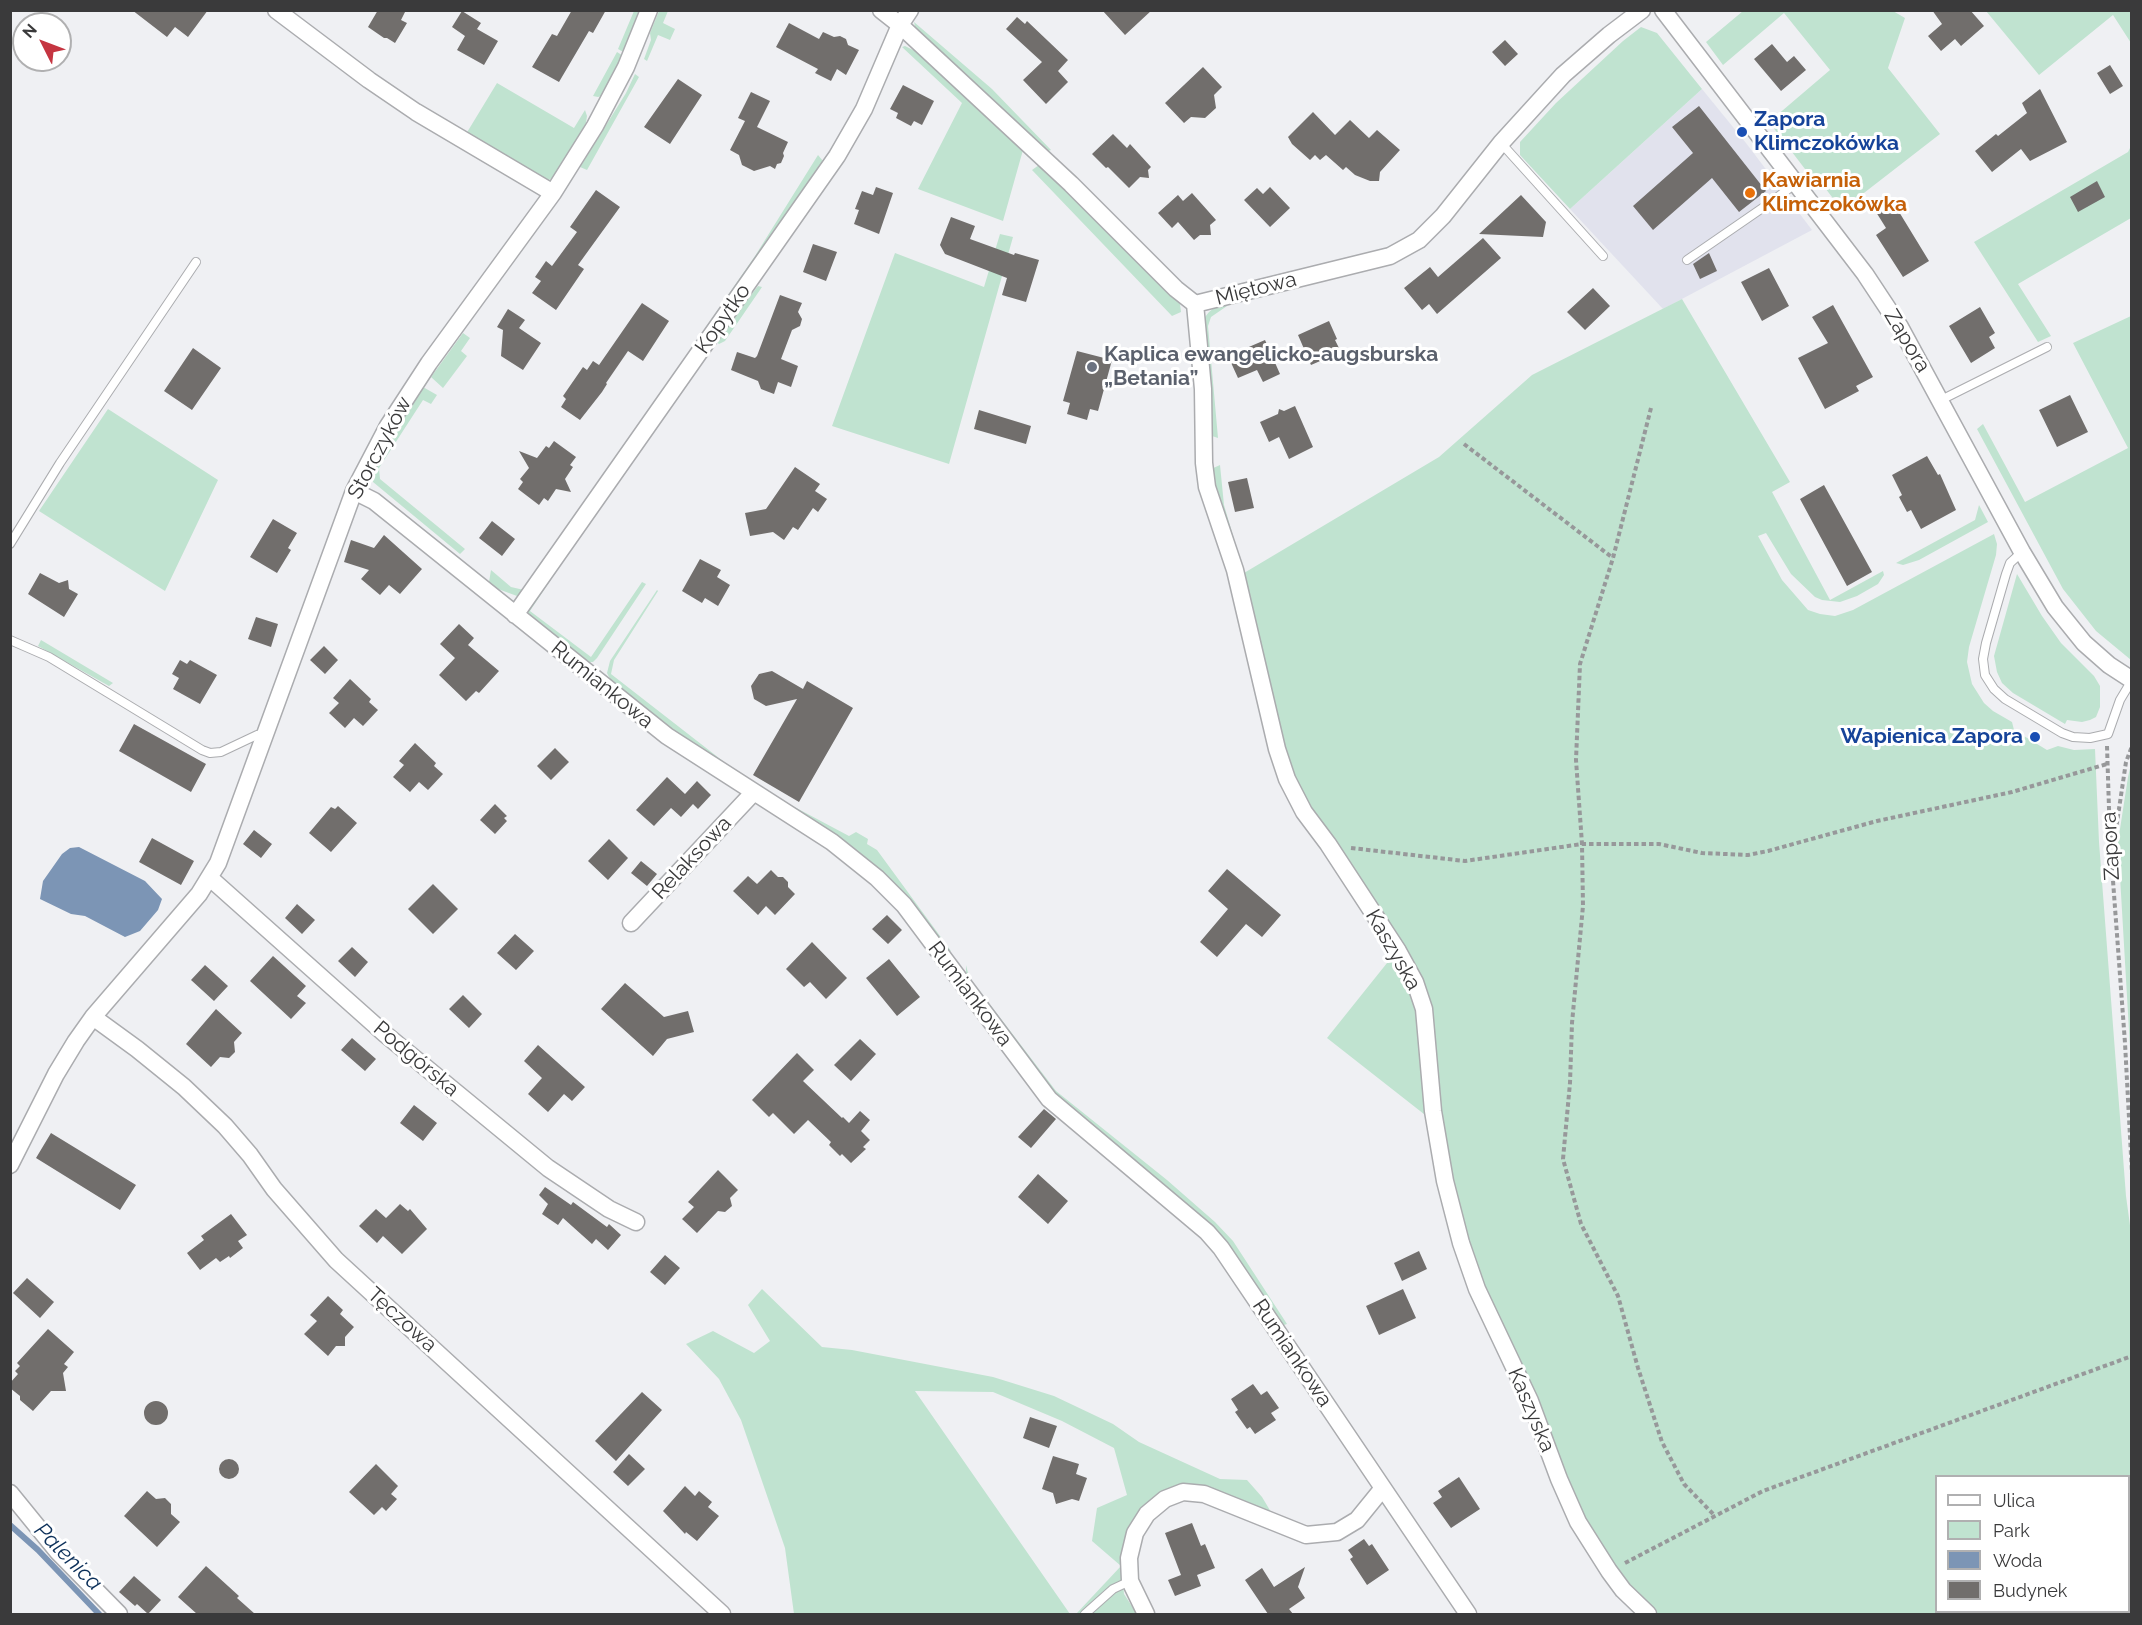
<!DOCTYPE html>
<html>
<head>
<meta charset="utf-8">
<style>
  body { margin:0 }
  #map { position:relative; width:2142px; height:1625px; overflow:hidden; background:#eff0f3; font-family:Raleway,sans-serif }
  canvas { display:block }
  .frame { position:absolute; inset:0; border:12px solid #3a3a3b; pointer-events:none }
  .legend { position:absolute; left:1935px; top:1475px; width:195px; height:138px; box-sizing:border-box; background:#fff; border:2px solid #b0b0b1; margin:0; padding:8px 10px; list-style:none; font-size:18px; color:#3a3a3b }
  .legend li { display:flex; align-items:center; gap:12px; height:30px }
  .legend b { width:30px; border:2px solid #b0b0b1 }
  .north { position:absolute; left:12px; top:12px; width:60px; height:60px; box-sizing:border-box; background:#fff; border:2px solid #b0b0b1; border-radius:50%; rotate:312deg; font-size:16px; font-weight:700; line-height:24px; text-align:center; color:#3a3a3b }
  .north::after { content:''; display:block; margin:auto; width:21px; height:27px; background:#c53541; clip-path:polygon(50% 0,100% 100%,50% 72%,0 100%) }
</style>
</head>
<body>
<div id="map">
<canvas width="2142" height="1625"></canvas>
<div class="frame"></div>
<ul class="legend">
<li><b style="height:8px;background:#fff"></b>Ulica</li>
<li><b style="height:16px;background:#c0e3d0"></b>Park</li>
<li><b style="height:16px;background:#7c95b5"></b>Woda</li>
<li><b style="height:16px;background:#716e6c"></b>Budynek</li>
</ul>
<div class="north">N</div>
</div>
<script>
const c = document.querySelector('canvas').getContext('2d');
c.lineJoin = 'round';
function paint(path, color) {
  c.fillStyle = color;
  c.fill(path, 'evenodd');
}
function shape(rows) {
  const path = new Path2D();
  for (const r of rows) {
    if (r.length === 3) {
      path.moveTo(r[0] + r[2], r[1]);
      path.arc(r[0], r[1], r[2], 0, 2 * Math.PI);
      continue;
    }
    path.moveTo(r[0], r[1]);
    for (let i = 2; i < r.length; i += 2) path.lineTo(r[i], r[i + 1]);
  }
  return path;
}
function trace(path, color, width, dash) {
  c.strokeStyle = color;
  c.lineWidth = width;
  c.lineCap = dash ? 'butt' : 'round';
  c.setLineDash(dash || []);
  c.stroke(path);
}
function label(font, color, halo, rows, align = 'center') {
  c.font = font + ' Raleway,sans-serif';
  c.lineWidth = 6;
  c.setLineDash([]);
  c.textBaseline = 'middle';
  c.strokeStyle = halo;
  c.fillStyle = color;
  for (const [text, x, y, turn = 0] of rows) {
    c.save();
    c.translate(x, y);
    c.rotate((+turn || 0) * Math.PI / 180);
    c.textAlign = isNaN(turn) ? turn : align;
    if (halo) c.strokeText(text, 0, 0);
    c.fillText(text, 0, 0);
    c.restore();
  }
}
const built = shape([
  [1702,89,1746,143,1812,230,1663,309,1570,209]
]);
const green = shape([
  [634,11,643,11,625,53,618,49],
  [659,11,668,11,663,23,675,29,670,40,658,35,647,61,644,59,651,40,650,33],
  [1743,11,1893,11,1905,18,1888,68,1940,134,1842,210,1822,184,1818,186,1769,122,1830,70,1784,13,1723,65,1706,42],
  [1986,11,2131,11,2131,43,2113,15,2039,75],
  [914,22,992,89,1051,150,1046,152,916,31],
  [1641,27,1657,33,1702,89,1570,209,1520,155,1520,142,1556,103,1623,41],
  [905,46,915,51,1023,150,1003,221,918,189,962,103,902,47],
  [617,52,625,57,601,96,598,97,593,96],
  [635,74,639,77,587,170,580,167,626,93],
  [497,83,574,128,585,110,587,116,586,123,556,175,549,180,541,180,466,134],
  [2131,146,2131,218,2018,284,2051,336,2038,342,1974,242,2128,152],
  [818,155,823,161,714,323,701,341,697,340,755,256],
  [1039,165,1079,201,1151,272,1180,304,1181,312,1172,316,1032,170],
  [1000,234,1013,237,949,464,832,426,895,253,984,287],
  [758,286,762,287,725,341,719,344,715,341],
  [1682,299,1790,482,1772,492,1830,600,1883,571,1884,575,1878,584,1857,596,1840,602,1822,600,1815,597,1791,574,1766,533,1758,536,1782,580,1808,610,1820,614,1835,616,1853,610,1994,534,1997,544,1996,555,1969,647,1967,662,1972,684,1984,703,1993,711,2012,722,2014,730,2047,750,2058,746,2074,750,2095,749,2099,842,2126,1196,2132,1240,2131,1614,1657,1614,1641,1602,1597,1545,1484,1288,1449,1180,1427,1007,1306,804,1291,774,1209,470,1220,465,1224,505,1244,573,1439,457,1532,375],
  [1936,1476,2128,1476,2128,1612,1936,1612],
  [1221,305,1227,306,1211,317,1208,326,1218,438,1212,436,1209,431,1203,325,1205,317,1209,312,1215,307],
  [2131,316,2131,660,2096,631,2063,589,1977,429,1983,424,2025,502,2128,448,2073,343],
  [463,333,470,338,461,351,467,356,443,388,431,377],
  [423,387,437,395,431,404,423,400,379,468,380,479,465,549,460,554,373,482,370,474,375,460,419,390],
  [108,409,218,480,165,591,39,511],
  [609,492,530,611,591,657,642,582,646,584,597,658,593,662,589,662,582,659,527,613,527,610],
  [1979,505,1988,522,1919,560,1903,565,1896,563,1975,520],
  [491,570,511,587,524,590,523,596,517,596,498,589,489,582],
  [2017,574,2042,616,2061,643,2094,676,2100,686,2100,707,2096,717,2090,720,2082,722,2067,720,2065,724,2013,693,2002,683,1997,672,1994,656],
  [657,590,658,591,614,660,611,674,755,786,849,836,856,832,868,839,867,844,877,850,951,951,946,950,886,876,871,863,844,842,670,732,612,683,607,673,610,661],
  [41,640,113,683,109,686,38,646],
  [2131,764,2132,764,2131,1065,2118,842,2128,777],
  [1391,958,1412,993,1421,1031,1429,1118,1327,1038],
  [966,965,969,977,1056,1091,1167,1180,1215,1222,1233,1241,1287,1324,1281,1326,1233,1252,1052,1092,966,975],
  [762,1289,822,1347,852,1350,993,1377,1054,1396,1113,1424,1139,1442,1220,1479,1247,1480,1262,1497,1274,1517,1161,1493,1121,1565,1124,1594,1137,1614,1076,1614,1121,1566,1092,1541,1097,1508,1127,1495,1114,1448,1062,1421,993,1392,915,1391,1070,1614,794,1614,785,1548,741,1420,719,1379,686,1344,713,1331,754,1353,770,1341,748,1305]
]);
const water = shape([
  [79,847,145,881,162,899,158,910,140,931,125,937,85,916,71,914,40,899,43,881,62,854,70,848]
]);
const stream = shape([
  [10,1525,38,1550,99,1614]
]);
const building = shape([
  [132,10,208,10,188,37,175,27,167,37],
  [378,10,406,10,401,20,407,23,395,43,387,38,384,38,368,27],
  [572,10,606,10,593,33,589,31,559,82,532,67,552,34,557,36],
  [1102,10,1152,10,1125,35],
  [1932,10,1970,10,1984,26,1961,46,1955,39,1941,51,1928,36,1942,24],
  [462,11,481,23,477,29,498,41,484,65,457,50,465,36,452,27],
  [1017,17,1025,24,1027,21,1068,60,1058,71,1068,82,1046,104,1023,80,1042,62,1006,29],
  [789,23,819,39,823,32,834,37,840,36,846,39,848,45,859,50,846,75,837,69,831,81,815,73,818,69,776,47],
  [1505,40,1518,54,1505,66,1492,52],
  [1772,44,1787,62,1794,56,1806,70,1781,91,1754,59],
  [2110,65,2123,86,2110,94,2097,73],
  [1203,67,1222,87,1214,95,1216,108,1205,118,1191,117,1184,123,1165,103],
  [678,79,702,95,670,144,644,127],
  [903,85,934,101,922,125,914,121,911,126,896,118,898,113,890,109],
  [2040,89,2067,142,2030,161,2021,149,1992,172,1975,151,1996,134,1998,136,2027,113,2022,103],
  [751,92,770,101,757,127,788,142,783,153,784,156,781,163,777,164,775,169,770,166,754,171,742,165,739,155,730,150,745,121,738,118],
  [1699,106,1766,191,1739,212,1712,178,1653,230,1633,206,1693,153,1672,127],
  [1313,112,1335,135,1350,120,1369,138,1377,130,1400,150,1380,172,1379,181,1370,181,1355,175,1346,167,1343,170,1326,155,1320,160,1315,155,1310,160,1292,144,1288,137],
  [1113,134,1127,148,1130,144,1151,167,1148,170,1149,178,1140,177,1129,188,1108,167,1106,168,1092,154],
  [2097,181,2105,197,2078,212,2070,197],
  [876,187,893,193,879,234,854,224,859,210,855,209,862,191,873,195],
  [1270,187,1290,208,1270,227,1244,200,1257,188,1263,194],
  [596,190,620,207,578,265,584,269,556,310,532,293,541,281,535,277,546,261,552,266,577,232,570,227],
  [1192,193,1216,220,1210,225,1211,235,1200,235,1194,240,1178,222,1172,228,1158,213,1178,195,1183,201],
  [1521,195,1546,222,1543,237,1479,234],
  [1893,202,1929,261,1903,277,1876,235,1886,228,1876,212],
  [951,217,975,226,970,239,1014,255,1015,253,1039,260,1026,302,1002,295,1007,278,945,254,940,245],
  [1483,238,1501,258,1437,314,1429,304,1422,310,1404,288,1430,267,1438,277],
  [813,244,837,252,826,281,803,272],
  [1709,253,1717,271,1700,279,1693,264],
  [1769,268,1789,306,1762,321,1741,282],
  [1593,288,1610,306,1585,330,1567,312],
  [780,295,802,303,798,312,802,319,800,326,792,330,781,359,798,366,791,387,778,382,774,394,761,389,758,381,731,370,737,352,755,358,757,356],
  [642,303,669,321,643,361,628,351,606,383,607,384,602,392,580,420,561,407,566,399,563,396,583,367,587,370,593,361,599,365],
  [1833,305,1873,377,1856,386,1859,391,1825,409,1798,358,1828,343,1812,317],
  [1980,307,1995,333,1989,337,1995,348,1971,363,1949,326],
  [508,309,525,320,519,328,541,343,523,370,501,356,503,330,497,327],
  [1329,321,1337,339,1335,340,1341,352,1311,365,1298,335],
  [1265,340,1280,374,1263,382,1257,370,1238,378,1228,356],
  [193,348,221,368,192,410,164,391],
  [1077,351,1112,360,1098,411,1090,409,1087,420,1067,414,1070,403,1063,401],
  [2070,395,2088,432,2057,447,2039,410],
  [1295,406,1313,447,1289,459,1279,437,1269,442,1260,422,1278,414,1279,409,1284,411],
  [979,410,1031,426,1026,444,974,429],
  [554,441,576,457,570,465,573,467,565,479,571,492,556,489,548,501,544,498,539,505,518,489,523,482,520,479,529,468,519,451,537,458,546,446,549,448],
  [1927,456,1938,475,1940,474,1956,510,1921,529,1911,510,1907,512,1899,497,1902,495,1892,475],
  [795,467,820,484,815,491,827,499,818,512,813,508,798,530,793,527,784,540,773,532,750,536,745,513,766,509],
  [1247,478,1254,508,1235,512,1228,482],
  [1824,485,1872,572,1847,586,1800,499],
  [273,519,297,533,288,548,291,550,277,573,250,557],
  [492,521,515,539,502,556,479,538],
  [384,535,422,569,400,594,389,585,380,595,361,579,369,570,344,562,351,540,374,548],
  [700,559,721,570,717,577,730,585,718,606,705,598,702,603,682,591],
  [40,573,59,583,68,580,69,589,78,594,64,617,28,594],
  [256,617,278,624,271,647,248,639],
  [459,624,474,638,468,645,499,671,479,693,476,691,466,701,439,675,455,658,440,644],
  [324,646,338,660,325,674,310,660],
  [180,660,187,664,190,660,217,675,200,704,173,689,179,678,172,674],
  [772,671,803,689,807,681,853,708,799,802,753,775,797,699,766,706,754,699,751,686,759,674],
  [350,679,371,699,369,702,378,710,363,726,354,718,345,728,329,713,339,703,333,698],
  [134,724,206,764,191,792,119,751],
  [415,743,436,763,434,766,443,774,428,790,419,782,410,792,393,777,404,765,399,761],
  [555,748,569,762,551,780,537,766],
  [667,777,685,794,697,781,711,795,698,809,693,804,681,817,671,808,654,826,636,810],
  [495,804,507,816,504,818,507,821,495,834,480,820],
  [338,806,357,823,331,852,309,833,331,807,335,809],
  [254,830,272,844,261,858,243,844],
  [152,838,194,861,181,885,139,862],
  [609,839,628,858,608,880,588,861],
  [641,861,657,874,647,886,631,873],
  [1227,869,1281,915,1262,937,1246,924,1217,957,1200,942,1228,909,1208,891],
  [771,870,778,877,783,877,788,882,788,887,795,894,775,915,766,906,758,915,733,891,748,876,757,884],
  [433,884,458,909,433,934,408,909],
  [297,904,315,920,302,934,285,918],
  [887,915,902,930,888,944,872,929],
  [515,934,534,951,516,970,497,953],
  [812,942,847,978,826,999,810,982,804,987,786,969],
  [352,947,368,962,355,977,338,961],
  [273,956,306,986,297,996,306,1003,291,1019,250,981],
  [889,959,920,997,897,1016,866,978],
  [205,965,228,986,214,1001,191,980],
  [625,983,664,1017,688,1011,694,1032,667,1039,653,1056,601,1009],
  [463,995,482,1014,469,1028,449,1009],
  [216,1009,242,1033,234,1042,235,1052,229,1058,220,1057,211,1067,186,1044],
  [352,1038,376,1059,365,1071,341,1050],
  [860,1039,876,1054,851,1081,834,1065],
  [538,1045,585,1087,572,1101,564,1094,548,1112,528,1094,542,1078,524,1061],
  [797,1053,814,1070,803,1081,842,1118,843,1117,849,1123,860,1111,870,1120,861,1131,870,1140,863,1147,866,1149,851,1163,842,1154,840,1156,829,1145,831,1142,808,1120,794,1134,773,1113,769,1117,752,1100],
  [414,1105,437,1123,423,1141,400,1123],
  [1044,1109,1056,1119,1031,1148,1018,1137],
  [51,1133,136,1185,120,1210,36,1158],
  [718,1170,738,1190,730,1198,732,1206,725,1212,718,1211,697,1233,682,1219,694,1207,688,1202],
  [1038,1174,1068,1201,1048,1224,1018,1197],
  [545,1187,571,1205,573,1202,607,1227,609,1224,621,1235,608,1250,596,1239,592,1244,563,1218,558,1225,542,1214,548,1204,539,1195],
  [400,1204,408,1211,410,1209,427,1229,402,1254,383,1236,377,1243,359,1226,376,1209,386,1218],
  [231,1214,247,1235,238,1241,243,1248,230,1258,229,1256,220,1262,216,1258,200,1270,187,1253,204,1240,201,1236],
  [1419,1251,1427,1269,1402,1281,1394,1263],
  [665,1255,680,1268,665,1285,650,1272],
  [27,1278,54,1302,40,1318,13,1293],
  [1403,1289,1416,1318,1379,1335,1366,1306],
  [328,1296,343,1310,340,1314,354,1327,345,1337,345,1346,336,1346,328,1356,304,1334,317,1321,310,1315],
  [48,1329,74,1352,64,1364,68,1367,63,1373,66,1391,51,1391,33,1411,20,1400,20,1396,10,1388,10,1383,18,1374,15,1371,20,1366,17,1363],
  [1253,1384,1261,1395,1267,1391,1279,1408,1271,1413,1276,1420,1255,1434,1250,1427,1247,1429,1235,1412,1238,1410,1231,1399],
  [642,1392,662,1410,616,1461,595,1441],
  [156,1413,12],
  [1030,1417,1057,1426,1049,1448,1023,1438],
  [629,1454,645,1469,628,1486,613,1472],
  [1053,1456,1079,1464,1076,1474,1087,1478,1079,1501,1072,1499,1056,1504,1053,1493,1042,1489],
  [229,1469,10],
  [376,1464,398,1486,391,1494,397,1499,386,1511,382,1507,374,1515,349,1492],
  [1459,1477,1480,1509,1451,1528,1433,1503,1442,1497,1438,1491],
  [685,1486,695,1496,699,1491,712,1502,708,1507,719,1516,697,1541,686,1532,685,1534,663,1511],
  [147,1491,156,1499,165,1498,171,1504,171,1514,180,1522,157,1547,124,1516],
  [1192,1523,1201,1546,1205,1544,1215,1568,1197,1575,1201,1586,1175,1596,1168,1580,1181,1575,1165,1533],
  [1364,1539,1369,1546,1372,1544,1389,1570,1367,1585,1350,1559,1353,1557,1348,1550],
  [206,1566,239,1596,237,1598,255,1614,197,1614,178,1597],
  [1305,1567,1298,1587,1305,1598,1289,1609,1293,1614,1268,1614,1245,1580,1262,1568,1274,1587],
  [134,1576,161,1600,148,1614,137,1604,135,1606,119,1592]
]);
const path = shape([
  [1651,408,1613,558,1580,664,1576,760,1582,844,1583,906,1572,1023,1570,1083,1563,1159,1581,1224,1618,1296,1638,1368,1662,1442,1684,1484,1715,1516],
  [1464,444,1613,558],
  [2107,746,2110,840,2125,1043,2132,1174],
  [2110,839,2116,829,2126,762,2132,746],
  [1351,848,1465,861,1582,844,1659,844,1702,853,1748,855,1768,851,1877,821,2012,792,2107,764],
  [1625,1563,1763,1491,2132,1356]
]);
const lane = shape([
  [1501,143,1603,256],
  [1687,260,1774,200,1796,183],
  [1941,400,2047,347],
  [10,544,60,463,196,262],
  [2022,552,2010,563,2006,574,1986,643,1983,659,1985,675,1994,689,2005,699,2062,733,2073,737,2090,738,2108,734,2120,700,2132,680],
  [10,640,49,657,202,750,210,753,221,752,257,735,264,734],
  [1085,1614,1113,1589,1130,1581]
]);
const street = shape([
  [276,10,369,80,416,112,553,193],
  [881,10,900,25,1071,184,1176,289,1195,304,1390,256,1419,240,1443,216,1501,143,1563,75,1609,35,1642,10],
  [1663,10,1865,274,1900,327,2022,552,2055,607,2084,643,2109,665,2132,680],
  [1195,304,1203,389,1204,463,1207,487,1235,570,1277,749,1287,779,1304,812,1328,844,1398,951,1415,982,1424,1009,1433,1111,1445,1181,1461,1243,1477,1289,1530,1401,1559,1479,1578,1522,1609,1571,1623,1590,1648,1614],
  [354,491,374,501,667,736,832,842,877,878,904,905,1049,1099,1207,1232,1221,1248,1468,1614],
  [515,615,837,156,864,109,900,25,910,10],
  [210,878,385,1034,548,1168,609,1209,636,1222],
  [631,923,753,793],
  [93,1017,137,1049,184,1087,225,1126,250,1155,274,1189,336,1260,722,1614],
  [10,1165,56,1074,76,1041,93,1017,199,894,218,863,354,491,388,426,429,363,553,193,595,126,626,67,649,10],
  [10,1493,58,1552,119,1614],
  [1146,1614,1130,1581,1129,1558,1135,1533,1147,1514,1165,1499,1183,1492,1204,1494,1306,1535,1337,1532,1357,1520,1383,1488]
]);
const markers = [
  [1742,132,6,"#1a4fb4"],
  [1750,193,6,"#e8710a"],
  [1092,367,6,"#6b7280"],
  [2035,737,6,"#1a4fb4"]
];
const transitNames = [
  ["Zapora",1754,120],
  ["Klimczokówka",1754,144],
  ["Wapienica Zapora",2023,737,"right"]
];
const foodNames = [
  ["Kawiarnia",1762,181],
  ["Klimczokówka",1762,205]
];
const streetNames = [
  ["Miętowa",1256,289,-14],
  ["Kopytko",723,319,-55],
  ["Zapora",1907,341,59],
  ["Storczyków",380,448,-62],
  ["Rumiankowa",602,685,39],
  ["Zapora",2111,846,-93],
  ["Relaksowa",692,858,-47],
  ["Kaszyska",1393,950,60],
  ["Rumiankowa",970,994,53],
  ["Podgórska",416,1059,40],
  ["Tęczowa",402,1320,42],
  ["Rumiankowa",1292,1353,56],
  ["Kaszyska",1531,1410,67]
];
const worshipNames = [
  ["Kaplica ewangelicko-augsburska",1104,355],
  ["„Betania”",1104,379]
];
const waterNames = [
  ["Palenica",68,1557,45]
];
paint(built, '#e1e2ed');
paint(green, '#c0e3d0');
paint(water, '#7c95b5');
trace(stream, '#7c95b5', 6);
paint(building, '#716e6c');
trace(lane, '#abacaf', 10);
trace(street, '#abacaf', 19);
trace(path, '#97989a', 4, [4.5, 3]);
trace(lane, '#fff', 8);
trace(street, '#fff', 16);
for (const [x, y, r, color] of markers) {
  const dot = new Path2D();
  dot.arc(x, y, r, 0, 2 * Math.PI);
  c.fillStyle = color;
  c.fill(dot);
  trace(dot, '#fff', 2);
}
label('bold 21px', '#164399', '#fff', transitNames, 'left');
label('bold 21px', '#c56008', '#fff', foodNames, 'left');
label('21px', '#3a3a3b', '#fff', streetNames);
label('bold 21px', '#5b616d', '#fff', worshipNames, 'left');
label('italic 22px', '#0b2f59', '#fff', waterNames);
</script>
</body>
</html>
